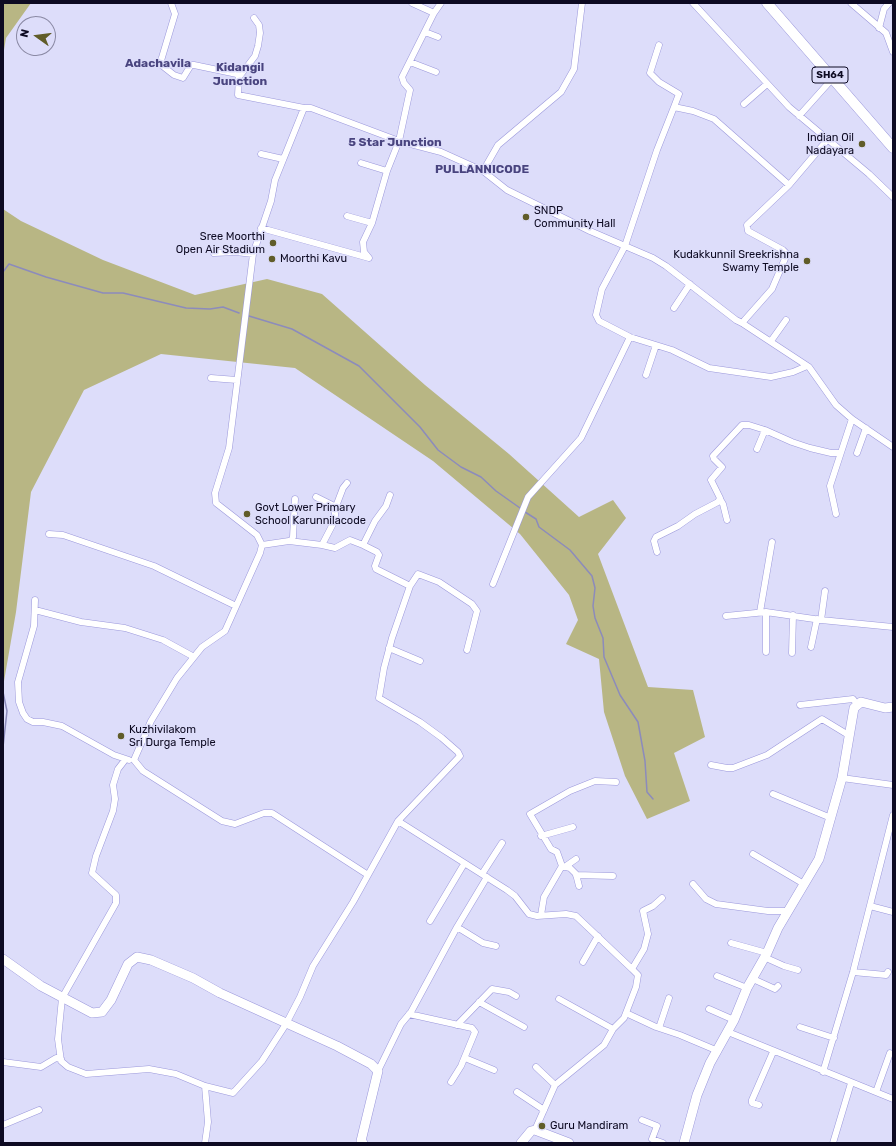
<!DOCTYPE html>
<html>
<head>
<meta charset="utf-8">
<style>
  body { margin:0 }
  #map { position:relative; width:896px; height:1146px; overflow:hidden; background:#ddddfa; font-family:Rubik,sans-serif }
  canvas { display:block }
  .frame { position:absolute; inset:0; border:4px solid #0d0a22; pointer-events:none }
  .north { position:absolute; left:16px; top:16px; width:40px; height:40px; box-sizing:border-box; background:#ddddfa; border:1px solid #8a89a4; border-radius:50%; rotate:284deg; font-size:11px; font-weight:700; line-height:16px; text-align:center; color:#0d0a22 }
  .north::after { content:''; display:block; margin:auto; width:14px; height:18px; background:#605c29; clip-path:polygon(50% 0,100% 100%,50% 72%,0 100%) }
</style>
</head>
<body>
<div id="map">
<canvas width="896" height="1146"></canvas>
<div class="frame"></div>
<div class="north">N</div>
</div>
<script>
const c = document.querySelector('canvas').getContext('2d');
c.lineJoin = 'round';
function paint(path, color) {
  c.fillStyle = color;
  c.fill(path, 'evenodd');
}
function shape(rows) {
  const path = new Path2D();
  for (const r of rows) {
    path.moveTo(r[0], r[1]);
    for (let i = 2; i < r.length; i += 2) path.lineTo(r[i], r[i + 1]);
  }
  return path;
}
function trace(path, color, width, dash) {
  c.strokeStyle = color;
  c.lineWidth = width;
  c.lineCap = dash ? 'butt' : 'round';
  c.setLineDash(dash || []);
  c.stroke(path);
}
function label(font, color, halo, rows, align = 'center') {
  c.font = font + ' Rubik,sans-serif';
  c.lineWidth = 3;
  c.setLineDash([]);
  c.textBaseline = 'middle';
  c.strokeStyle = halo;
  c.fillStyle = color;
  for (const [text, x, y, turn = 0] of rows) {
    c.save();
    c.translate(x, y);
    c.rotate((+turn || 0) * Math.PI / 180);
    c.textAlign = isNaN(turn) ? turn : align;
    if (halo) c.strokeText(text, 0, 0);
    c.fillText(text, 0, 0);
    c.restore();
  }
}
const green = shape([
  [3,3,31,3,6,38,3,56],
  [3,209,21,221,103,260,195,295,267,279,322,294,425,385,509,454,579,517,613,500,626,518,598,554,648,687,693,690,705,737,674,753,690,801,647,819,625,776,604,712,599,659,566,644,578,620,569,595,520,534,433,461,295,368,161,354,84,390,31,492,16,612,3,687]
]);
const stream = shape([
  [3,272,9,264,46,277,103,293,123,293,186,308,210,309,223,307,239,313],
  [249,316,292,329,359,366,420,427,438,450,461,467,481,477,496,491,520,508],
  [525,512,536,519,539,527,570,550,592,576,595,588,593,606,595,618,603,638,604,657,620,695,638,722,645,761,647,792,653,799],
  [3,692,7,711,3,747]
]);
const minor = shape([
  [171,3,175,14,160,64,174,75,183,78,191,65,194,65,237,74,239,77],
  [412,3,434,13],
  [693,3,789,107,869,174,893,197],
  [851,3,886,33,893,52],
  [254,18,259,25,260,33,258,46,255,56,239,77,238,95,304,108],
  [879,28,884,9,889,3],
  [425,32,438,37],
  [659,45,650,73,659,82,679,94,674,107],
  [410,62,436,72],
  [744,104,767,84],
  [799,116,833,78],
  [261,154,283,159],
  [361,163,387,171],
  [483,171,498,145,561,92,574,69,582,3],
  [789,185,714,119,693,111,674,107,657,150,625,246,602,289,596,315,599,321,630,337,672,350,709,368,771,377,793,372,807,366],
  [347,216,372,223],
  [261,228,369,258,364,252,363,242,372,223,387,171,399,141,410,90,404,83,402,77,434,13,441,3],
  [214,253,236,252,253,254],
  [674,308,690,284],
  [742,323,772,289,787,254,783,250,748,231,747,225,789,185,828,139],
  [771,341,786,320],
  [646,375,656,345],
  [211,378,237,380],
  [757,449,765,430],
  [857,453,866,428],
  [316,497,336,507],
  [720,499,723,504,727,520],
  [836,514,830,486,852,419],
  [49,534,63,535,154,566,236,606],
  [291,541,293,537,295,499],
  [262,545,289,541,322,545,335,520,335,509,343,488,347,483],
  [322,545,335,548,350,540,363,545,377,552,379,555,375,566,376,569,410,586],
  [363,545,375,521,386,506,390,495],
  [657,552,654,541,656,537,678,526,695,514,718,502,720,498,711,480,722,467,714,459,713,456,742,425,749,425,765,430,792,442,810,448,831,453,840,453],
  [493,584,528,497,581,438,630,337],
  [35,600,34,626,18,682,19,702,23,713,27,719,33,722,43,722,62,726,114,755,129,760],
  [35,610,81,622,125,628,163,640,194,657],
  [760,612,772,542],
  [726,616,766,612,821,620,893,627],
  [821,620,825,591],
  [811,647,817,619],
  [389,648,420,661],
  [766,652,766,612],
  [792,653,793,615],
  [800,705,853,699,857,704],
  [125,760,118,769,113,785,115,799,113,811,96,856,92,873,116,895,116,903,62,998,58,1039,61,1061,68,1067,86,1074,149,1069,176,1074,205,1086,233,1093,262,1061,286,1024,300,997,313,966,353,902,398,821,460,756,458,752,442,738,420,722,379,698,384,668,392,638,410,586,418,574,439,582,472,604,477,611,467,650],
  [711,765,727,768,733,768,767,755,822,719,850,736],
  [842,778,893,785],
  [773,794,831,818],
  [398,821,507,890,515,896,529,914,537,916,566,914,576,916,632,969],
  [541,836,573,827],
  [753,854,804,884],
  [562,866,570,868,576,874,579,886],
  [566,866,576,859],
  [482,874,502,843],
  [368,875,272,813,264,813,235,824,222,821,143,771,134,760,151,721,177,678,202,647,225,631,260,553,262,545,257,535,216,503,215,493,229,448,253,254,271,201,275,180,304,108,311,108,399,141,441,152,483,171,507,190,590,231,653,258,666,266,736,320,742,323,809,367,836,405,852,419,893,447],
  [576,875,613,876],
  [693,884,706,899,716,904,768,911,788,911],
  [870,906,893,912],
  [541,915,544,897,562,866,557,852,551,849,530,814,570,791,595,781,616,782],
  [430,921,464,864],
  [457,927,483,943,496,946],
  [731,943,767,953],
  [764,957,784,966,798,970],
  [583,962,598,936],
  [853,972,886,975,888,972],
  [717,976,747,988],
  [753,979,775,989,778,986],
  [559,999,613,1029],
  [479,1002,524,1027],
  [709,1009,734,1020],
  [626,1013,656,1027,680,1035,718,1051],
  [409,1014,472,1028,475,1032,461,1066,451,1082],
  [457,1025,492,989,509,992,516,996],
  [800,1027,834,1038],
  [659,1028,669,998],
  [728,1032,893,1099],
  [465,1058,494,1070],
  [3,1062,41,1067,56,1058,61,1059],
  [536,1067,555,1085],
  [378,1071,401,1024,411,1012,457,927,487,877],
  [823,1072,853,972,893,815],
  [205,1086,208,1122,205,1143],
  [517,1092,544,1110],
  [876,1092,890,1053],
  [759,1105,752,1103,752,1100,773,1052],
  [642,1120,657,1126,652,1139,663,1143],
  [3,1125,39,1110],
  [535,1130,555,1085,604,1045,613,1029,624,1018,636,987,638,975,632,969,644,949,648,934,643,911,653,906,662,898],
  [833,1143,851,1083]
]);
const secondary = shape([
  [3,959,41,986,92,1013,102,1012,111,1000,128,964,137,957,151,960,193,978,220,993,337,1046,371,1064,378,1071,361,1141,363,1143],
  [521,1143,531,1131,535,1130,569,1143],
  [684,1143,697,1095,710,1063,734,1020,747,988,767,953,778,928,819,859,842,778,854,708,861,702,885,708,893,707]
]);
const primary = shape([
  [767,3,893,148]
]);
const markers = [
  [862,144,4,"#605c29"],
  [526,217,4,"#605c29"],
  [273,243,4,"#605c29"],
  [272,259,4,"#605c29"],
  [807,261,4,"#605c29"],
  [247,514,4,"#605c29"],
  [121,736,4,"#605c29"],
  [542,1126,4,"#605c29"]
];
const shields = [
  [830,75,36]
];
const shieldNames = [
  ["SH64",830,75]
];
const poiNames = [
  ["Indian Oil",854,138,"right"],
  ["Nadayara",854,151,"right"],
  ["SNDP",534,211],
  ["Community Hall",534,224],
  ["Sree Moorthi",265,237,"right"],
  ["Open Air Stadium",265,250,"right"],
  ["Kudakkunnil Sreekrishna",799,255,"right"],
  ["Swamy Temple",799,268,"right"],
  ["Moorthi Kavu",280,259],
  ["Govt Lower Primary",255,508],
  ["School Karunnilacode",255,521],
  ["Kuzhivilakom",129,730],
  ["Sri Durga Temple",129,743],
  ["Guru Mandiram",550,1126]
];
const neighbourhoodNames = [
  ["Adachavila",158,64],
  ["Kidangil",240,68],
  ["Junction",240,82],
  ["5 Star Junction",395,143],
  ["PULLANNICODE",482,170]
];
paint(green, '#b8b684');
trace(stream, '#8c8bbc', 1.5);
trace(minor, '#9b98db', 7);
trace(secondary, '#9b98db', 10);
trace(primary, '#9b98db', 11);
trace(minor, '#fff', 6);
trace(secondary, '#fff', 9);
trace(primary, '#fff', 10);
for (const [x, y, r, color] of markers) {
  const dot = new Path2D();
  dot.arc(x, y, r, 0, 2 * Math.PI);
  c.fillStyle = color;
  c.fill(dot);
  trace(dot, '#ddddfa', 1.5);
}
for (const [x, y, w] of shields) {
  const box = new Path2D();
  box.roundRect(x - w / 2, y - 8, w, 16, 3);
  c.fillStyle = '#ddddfa';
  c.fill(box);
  trace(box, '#0d0a22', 1);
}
label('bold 10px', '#0d0a22', null, shieldNames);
label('11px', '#0d0a22', '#ddddfa', poiNames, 'left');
label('bold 12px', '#49447f', '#ddddfa', neighbourhoodNames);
</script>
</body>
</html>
